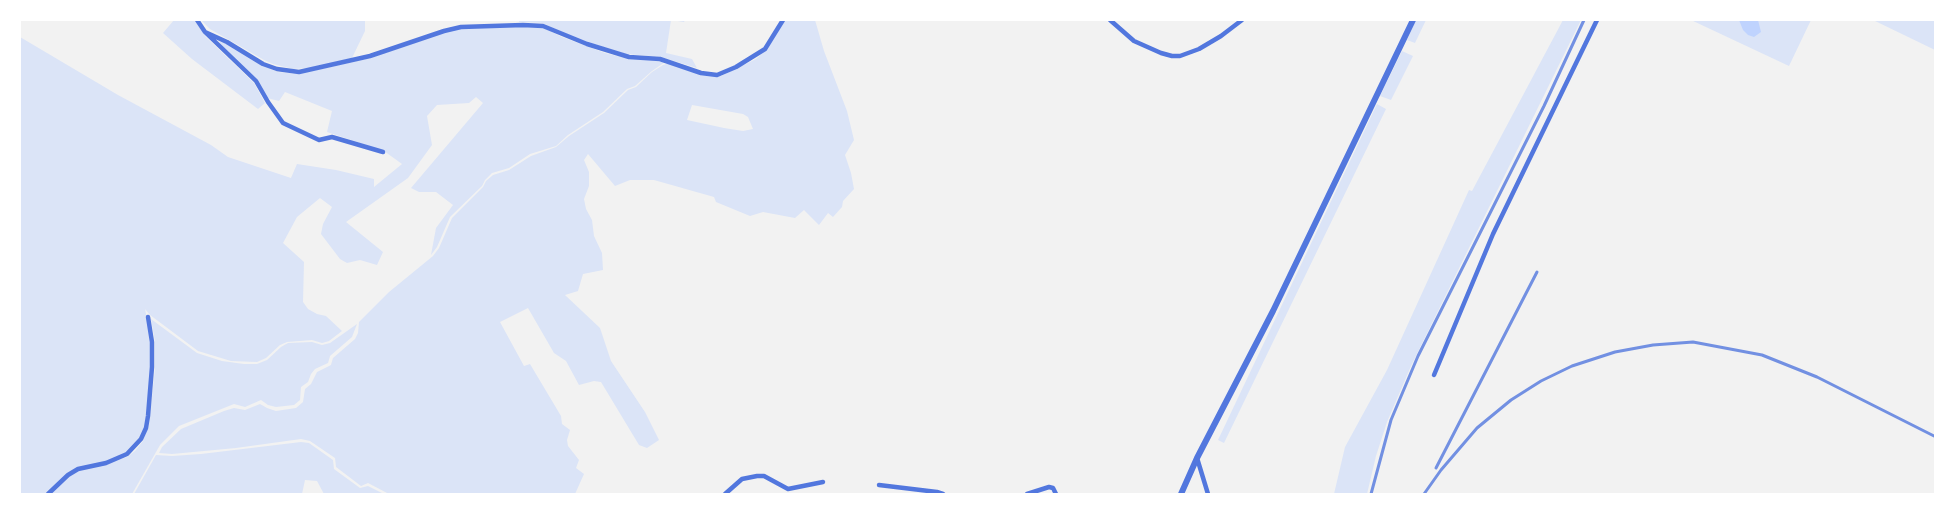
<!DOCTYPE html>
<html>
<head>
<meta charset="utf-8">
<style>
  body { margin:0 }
  #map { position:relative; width:1955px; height:514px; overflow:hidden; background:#f2f2f2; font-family:"Space Grotesk",sans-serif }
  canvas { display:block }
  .frame { position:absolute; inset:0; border:21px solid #fff; pointer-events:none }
</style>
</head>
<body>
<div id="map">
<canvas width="1955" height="514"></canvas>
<div class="frame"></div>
</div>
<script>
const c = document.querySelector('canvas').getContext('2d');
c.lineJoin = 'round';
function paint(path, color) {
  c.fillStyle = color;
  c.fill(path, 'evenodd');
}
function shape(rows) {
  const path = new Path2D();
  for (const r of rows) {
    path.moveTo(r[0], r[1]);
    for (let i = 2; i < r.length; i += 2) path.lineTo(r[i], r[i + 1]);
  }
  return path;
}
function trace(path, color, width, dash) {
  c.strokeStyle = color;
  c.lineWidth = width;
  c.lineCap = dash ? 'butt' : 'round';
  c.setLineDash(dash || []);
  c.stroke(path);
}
const green = shape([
  [174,20,194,20,206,37,254,83,265,103,258,109,192,59,163,33],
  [201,20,365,20,365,31,352,58,311,68,293,69,273,64,264,60,210,29],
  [519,20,685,20,684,22,671,20,666,53,692,59,697,68,661,57,626,54,575,38,542,23,519,22],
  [785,20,815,20,824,51,847,111,854,140,845,155,851,173,854,189,843,201,842,207,833,217,828,213,819,225,804,210,795,218,763,212,750,216,716,202,714,197,654,180,630,180,615,186,588,154,584,160,589,172,589,186,584,199,586,209,592,220,594,236,602,253,603,270,583,274,578,291,565,295,600,328,611,361,645,412,659,440,647,448,639,445,601,382,594,381,579,385,566,361,554,353,528,308,500,322,524,366,530,364,561,416,562,424,570,430,567,440,568,446,579,460,576,468,584,474,575,494,389,494,368,483,361,486,336,467,335,458,310,441,301,439,236,448,172,454,159,453,162,447,181,429,224,411,234,408,245,410,260,404,267,408,276,411,296,408,303,402,305,389,311,384,317,372,331,365,333,358,355,339,358,333,359,322,389,292,433,256,439,248,452,218,483,187,486,181,493,175,509,170,531,156,556,147,569,136,604,113,628,90,636,87,652,72,663,65,670,63,721,76,756,59,766,50],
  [692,105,743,114,748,117,753,129,743,131,724,128,687,120],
  [1416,20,1426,20,1415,43,1407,40],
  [1563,20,1581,20,1411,366,1387,422,1376,456,1367,494,1334,494,1345,447,1387,370,1469,190,1472,191],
  [1691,20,1811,20,1789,66],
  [1873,20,1935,20,1935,50],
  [522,26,544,28,562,37,605,53,629,59,659,60,665,62,652,71,635,86,627,89,603,112,568,135,556,146,530,154,509,168,492,173,485,180,482,186,450,217,437,247,431,255,436,228,453,205,436,192,419,192,411,188,483,103,476,97,469,103,437,105,427,116,432,145,408,178,346,222,383,252,377,265,360,260,347,263,340,259,321,234,323,224,332,207,320,198,297,217,283,243,304,262,303,302,308,309,317,314,326,316,342,331,329,341,322,343,312,340,287,342,280,345,266,358,257,362,231,361,198,351,150,315,145,309,152,342,151,366,145,428,140,439,127,453,106,462,77,468,47,494,20,494,20,37,118,95,211,145,228,157,291,178,297,164,336,170,374,179,374,187,402,164,384,151,327,132,332,111,285,92,279,101,267,98,256,79,223,48,219,41,225,43,266,67,278,72,298,74,371,58,446,32,459,29],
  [1402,51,1413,56,1391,100,1380,96],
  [1377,104,1386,109,1224,443,1218,440],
  [151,319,197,353,222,361,244,364,257,364,267,360,281,347,288,343,312,342,322,345,330,343,357,324,352,337,330,356,328,363,315,369,311,374,308,382,301,387,300,400,294,405,276,407,268,405,261,400,245,407,234,404,179,426,160,445,132,494,50,494,69,476,78,470,127,457,135,451,143,441,149,425,155,368,155,342],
  [301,442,309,443,333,460,334,469,360,488,368,486,384,494,324,494,317,481,305,480,302,494,134,494,156,455,172,456,201,454]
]);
const water = shape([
  [1739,20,1758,20,1761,32,1754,37,1748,35,1743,30]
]);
const minor = shape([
  [197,20,205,32,256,81,268,102,283,123,319,140,332,137,383,152],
  [1110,20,1134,41,1161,53,1172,56,1180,56,1199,49,1221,36,1242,20],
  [205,32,227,42,263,64,277,69,299,72,370,56,444,31,461,27,523,25,543,26,587,44,629,57,660,59,701,73,717,75,736,67,765,49,783,20],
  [1434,375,1493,234,1597,20],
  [1197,458,1208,494],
  [879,485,937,492,943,494],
  [48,494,68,475,78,469,106,463,127,454,141,439,146,428,148,416,152,367,152,342,148,317],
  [725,494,742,479,757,476,764,476,788,489,823,482],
  [1027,494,1049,487,1053,488,1056,494]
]);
const tertiary = shape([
  [1181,494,1197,458,1273,311,1413,20]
]);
const rail = shape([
  [1436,468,1537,272],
  [1371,494,1391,420,1418,356,1544,106,1584,20],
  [1424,494,1441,470,1477,428,1511,400,1541,381,1572,366,1615,352,1653,345,1693,342,1762,355,1817,377,1936,437]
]);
paint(green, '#dbe4f7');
paint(water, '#bfd3fe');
trace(minor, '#5277de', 4.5);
trace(tertiary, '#5277de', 6);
trace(rail, '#7290e2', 3);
</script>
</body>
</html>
